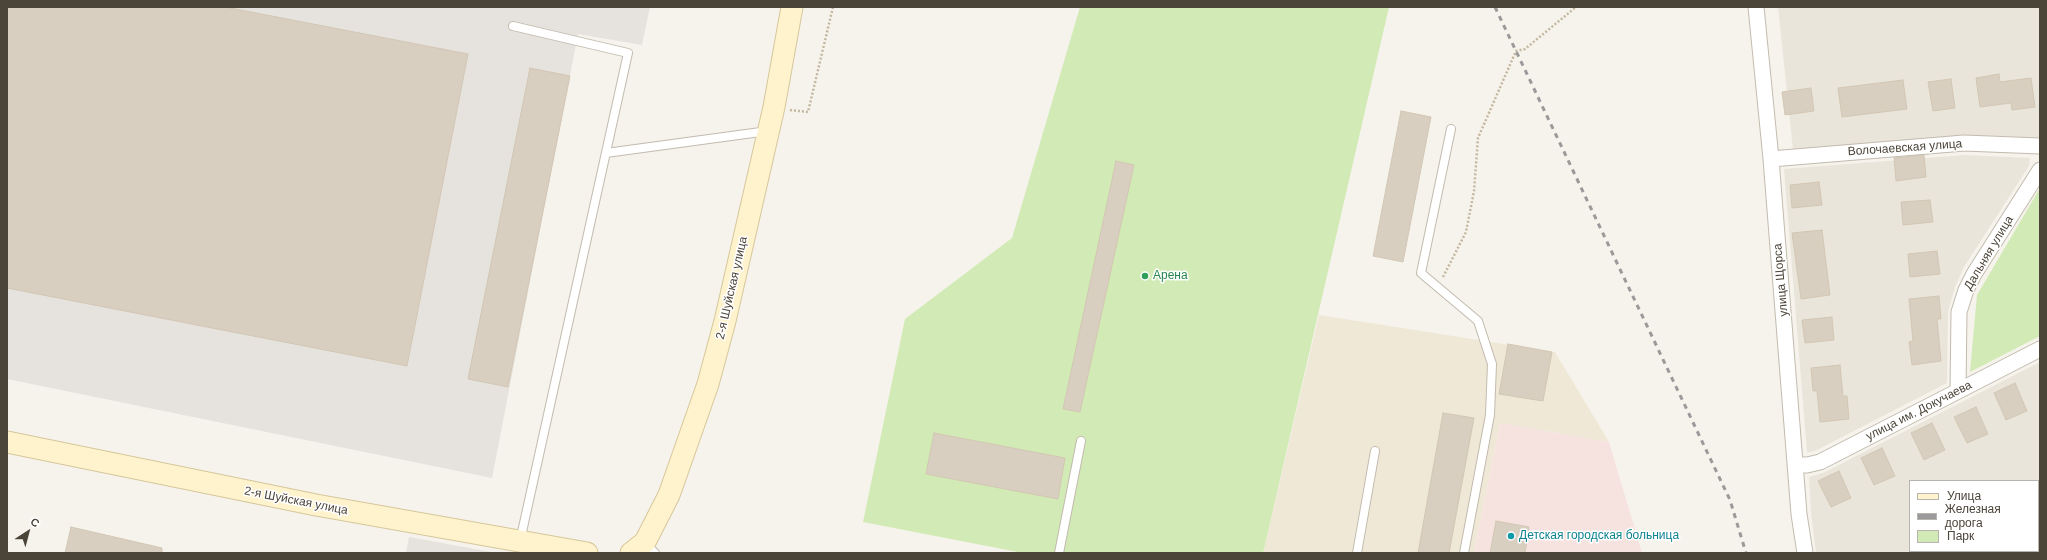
<!DOCTYPE html>
<html>
<head>
<meta charset="utf-8">
<style>
  body { margin:0 }
  #map { position:relative; width:2047px; height:560px; overflow:hidden; background:#f6f3ec; font-family:Arial,sans-serif }
  canvas { display:block }
  .frame { position:absolute; inset:0; border:8px solid #4b4439; pointer-events:none }
  .legend { position:absolute; left:1909px; top:480px; width:130px; height:72px; box-sizing:border-box; background:#fff; border:1px solid #b7b4b0; margin:0; padding:5px 7px; list-style:none; font-size:12px; color:#4b4439 }
  .legend li { display:flex; align-items:center; gap:8px; height:20px }
  .legend b { width:20px; border:1px solid #b7b4b0 }
  .north { position:absolute; left:8px; top:512px; width:40px; height:40px; -webkit-text-stroke:3px #fff; paint-order:stroke; rotate:36deg; font-size:11px; font-weight:700; line-height:16px; text-align:center; color:#4b4439 }
  .north::after { content:''; display:block; margin:auto; width:14px; height:18px; background:#4b4439; clip-path:polygon(50% 0,100% 100%,50% 72%,0 100%) }
</style>
</head>
<body>
<div id="map">
<canvas width="2047" height="560"></canvas>
<div class="frame"></div>
<ul class="legend">
<li><b style="height:5px;background:#fff3cd"></b>Улица</li>
<li><b style="height:5px;background:#9a9a9a"></b>Железная дорога</li>
<li><b style="height:11px;background:#d2eab5"></b>Парк</li>
</ul>
<div class="north">С</div>
</div>
<script>
const c = document.querySelector('canvas').getContext('2d');
c.lineJoin = 'round';
function paint(path, color) {
  c.fillStyle = color;
  c.fill(path, 'evenodd');
}
function shape(rows) {
  const path = new Path2D();
  for (const r of rows) {
    path.moveTo(r[0], r[1]);
    for (let i = 2; i < r.length; i += 2) path.lineTo(r[i], r[i + 1]);
  }
  return path;
}
function trace(path, color, width, dash) {
  c.strokeStyle = color;
  c.lineWidth = width;
  c.lineCap = dash ? 'butt' : 'round';
  c.setLineDash(dash || []);
  c.stroke(path);
}
function label(font, color, halo, rows, align = 'center') {
  c.font = font + ' Arial,sans-serif';
  c.lineWidth = 3;
  c.setLineDash([]);
  c.textBaseline = 'middle';
  c.strokeStyle = halo;
  c.fillStyle = color;
  for (const [text, x, y, turn = 0] of rows) {
    c.save();
    c.translate(x, y);
    c.rotate((+turn || 0) * Math.PI / 180);
    c.textAlign = isNaN(turn) ? turn : align;
    if (halo) c.strokeText(text, 0, 0);
    c.fillText(text, 0, 0);
    c.restore();
  }
}
const residential = shape([
  [1778,7,2040,7,2040,138,1974,135,1793,150],
  [1964,155,2030,158,2029,166,1964,267,1955,287,1948,312,1947,383,1815,451,1807,453,1784,169],
  [2040,362,2040,553,1816,553,1811,513,1809,477,1825,472],
  [1910,481,2038,481,2038,551,1910,551]
]);
const industrial = shape([
  [7,7,650,7,642,45,578,34,492,478,7,379],
  [409,537,497,553,406,553]
]);
const education = shape([
  [1319,315,1555,352,1609,442,1500,423,1474,553,1263,553]
]);
const medical = shape([
  [1500,423,1609,442,1642,553,1474,553]
]);
const green = shape([
  [1080,7,1389,7,1263,553,1023,553,863,522,905,319,1012,238],
  [2040,188,2040,336,1970,372,1977,295]
]);
const building = shape([
  [7,7,225,7,468,54,407,366,7,288,7,7],
  [530,68,570,76,508,387,468,379,530,68],
  [1999,74,2000,82,2031,78,2035,107,2012,110,2011,103,1980,107,1976,78,1999,74],
  [1951,79,1955,108,1933,111,1928,82,1951,79],
  [1903,80,1907,109,1842,117,1838,88,1903,80],
  [1811,88,1814,111,1785,115,1782,92,1811,88],
  [1401,111,1431,117,1403,262,1373,256,1401,111],
  [1924,155,1926,177,1896,181,1894,158,1924,155],
  [1116,161,1134,165,1080,412,1063,409,1116,161],
  [1819,182,1822,205,1792,208,1790,185,1819,182],
  [1930,200,1933,222,1903,225,1901,202,1930,200],
  [1822,230,1830,295,1801,299,1792,233,1822,230],
  [1937,251,1940,274,1910,277,1908,254,1937,251],
  [1939,296,1941,319,1937,319,1941,361,1912,365,1909,342,1913,341,1909,299,1939,296],
  [1832,317,1834,340,1805,343,1802,320,1832,317],
  [1508,344,1552,352,1543,401,1499,394,1508,344],
  [1840,365,1843,396,1847,396,1849,419,1820,422,1817,391,1813,391,1811,368,1840,365],
  [2015,383,2027,411,2006,420,1994,393,2015,383],
  [1976,407,1988,434,1967,443,1954,417,1976,407],
  [1443,413,1474,418,1449,553,1418,553,1443,413],
  [1932,423,1945,450,1924,460,1911,433,1932,423],
  [934,433,1065,458,1058,499,926,474,934,433],
  [1882,448,1895,476,1874,485,1861,458,1882,448],
  [1839,471,1851,498,1831,507,1818,481,1839,471],
  [1496,521,1529,527,1525,553,1490,553,1496,521],
  [71,527,162,548,162,553,65,553,71,527]
]);
const path = shape([
  [790,110,808,112,833,7],
  [1443,277,1466,232,1474,191,1478,138,1516,51,1525,49,1576,7]
]);
const lane = shape([
  [513,26,628,53,520,541],
  [1451,129,1421,273,1478,321,1492,364,1490,415,1464,553],
  [606,153,768,131],
  [645,543,655,553],
  [1059,553,1081,441],
  [1357,553,1375,451]
]);
const street = shape([
  [1756,7,1771,159,1799,514,1805,553],
  [1771,159,1964,143,2040,146],
  [1958,391,1959,312,1966,290,1974,274,2040,170],
  [1796,465,1807,465,1820,462,2040,349]
]);
const secondary = shape([
  [7,442,316,505,587,553],
  [631,553,645,542,669,495,708,384,725,321,774,107,792,7]
]);
const rail = shape([
  [1495,7,1730,500,1746,553]
]);
const markers = [
  [1145,276,4,"#2e9e5b"],
  [1511,536,4,"#0f9aa8"]
];
const streetNames = [
  ["Волочаевская улица",1905,148,-4],
  ["Дальняя улица",1989,253,-59],
  ["улица Щорса",1781,280,-95],
  ["2-я Шуйская улица",732,288,-77],
  ["улица им. Докучаева",1919,411,-27],
  ["2-я Шуйская улица",296,501,11]
];
const leisureNames = [
  ["Арена",1153,276]
];
const cultureNames = [
  ["Детская городская больница",1519,536]
];
paint(residential, '#eae5da');
paint(industrial, '#e6e2dd');
paint(education, '#efe8d6');
paint(medical, '#f6e3e0');
paint(green, '#d2eab5');
paint(building, '#d8cfc1');
trace(building, '#d3c7b4', 1);
trace(lane, '#c2bbae', 10);
trace(street, '#c2bbae', 17);
trace(secondary, '#d6c79b', 23);
trace(path, '#c4b79f', 2.5, [2, 2]);
trace(lane, '#fff', 8);
trace(street, '#fff', 15);
trace(secondary, '#fff3cd', 21);
trace(rail, '#9a9a9a', 3, [5, 5]);
for (const [x, y, r, color] of markers) {
  const dot = new Path2D();
  dot.arc(x, y, r, 0, 2 * Math.PI);
  c.fillStyle = color;
  c.fill(dot);
  trace(dot, '#fff', 1.5);
}
label('12px', '#4b4439', '#fff', streetNames);
label('12px', '#27864d', '#fff', leisureNames, 'left');
label('12px', '#0d838f', '#fff', cultureNames, 'left');
</script>
</body>
</html>
